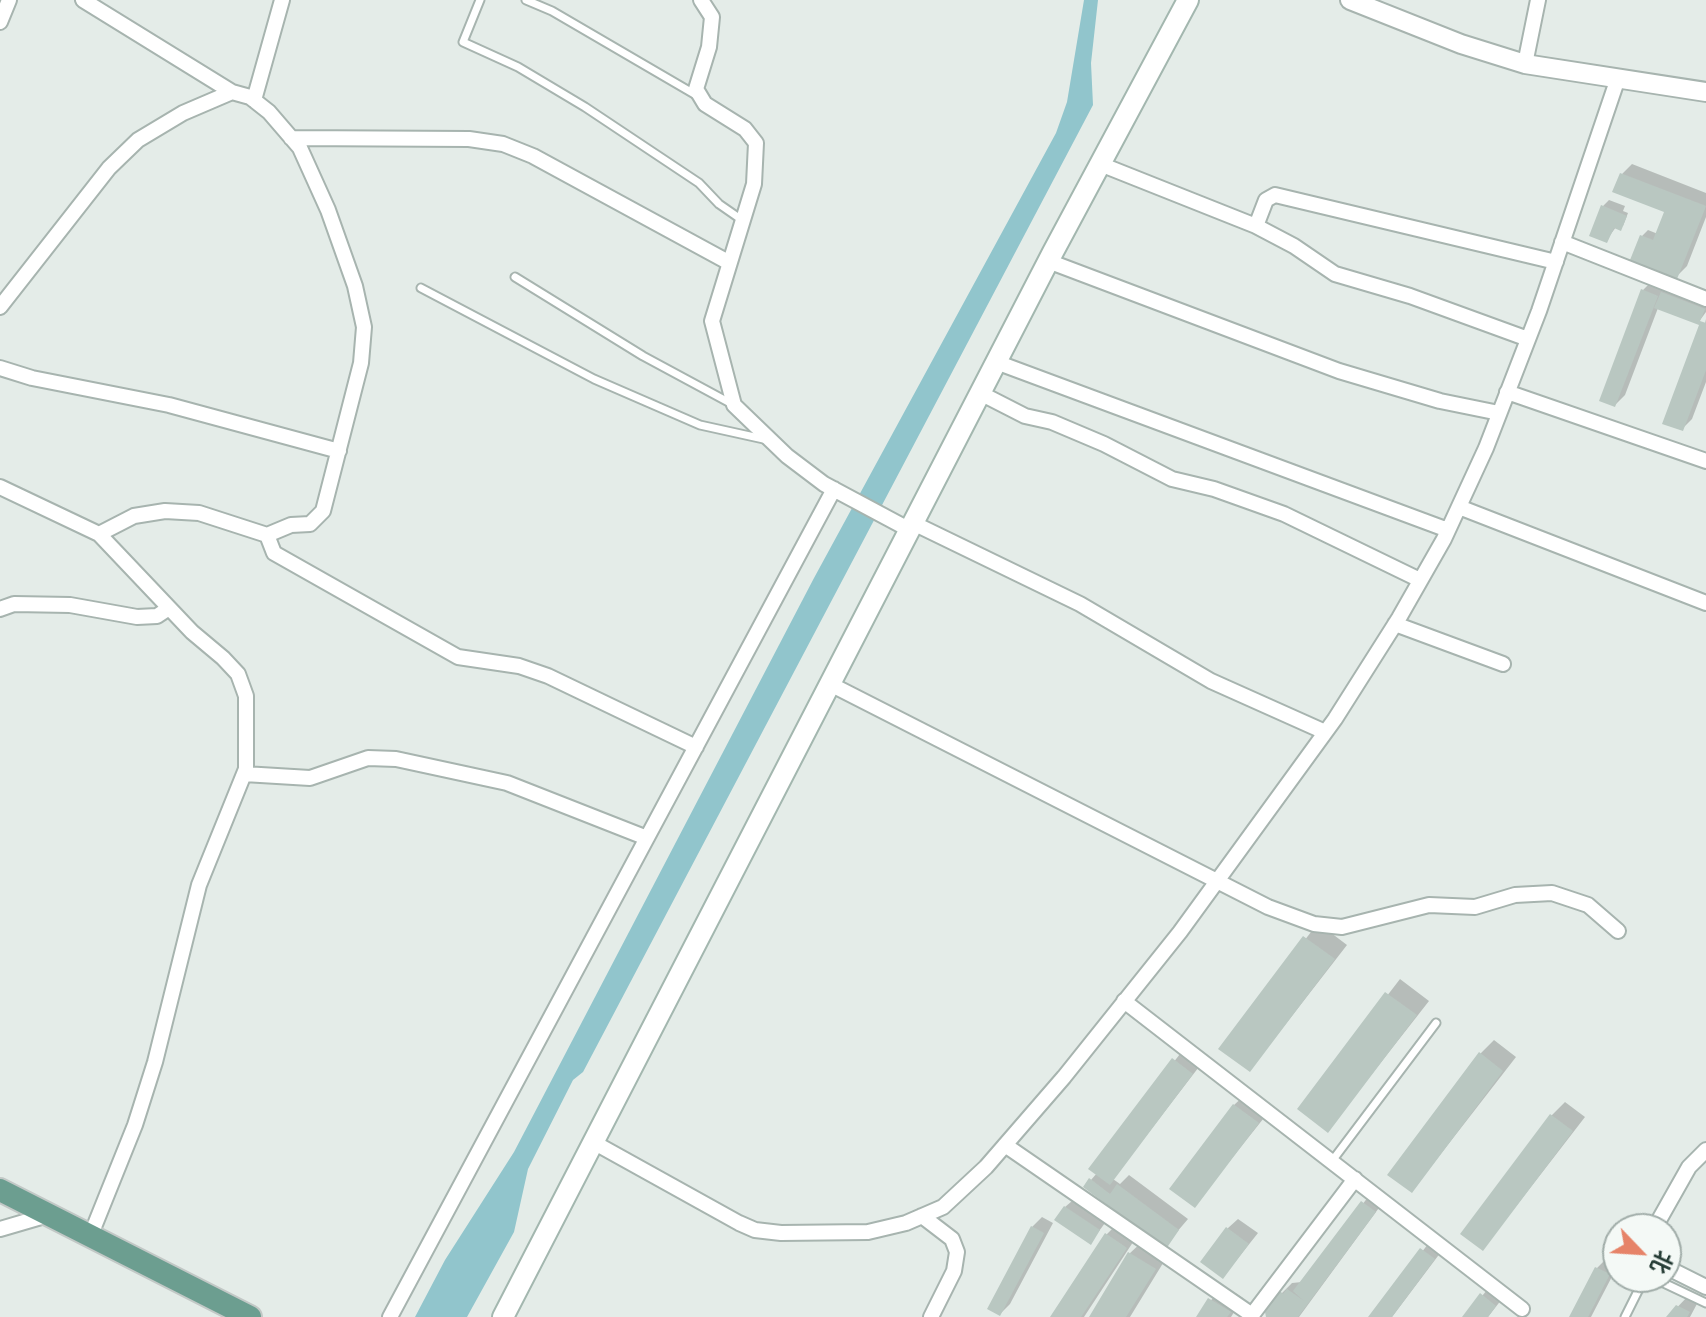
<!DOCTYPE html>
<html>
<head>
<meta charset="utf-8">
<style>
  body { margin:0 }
  #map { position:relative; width:1706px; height:1317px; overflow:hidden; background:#e4ece8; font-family:"Asap Condensed","Noto Sans SC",sans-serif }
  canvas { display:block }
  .north { position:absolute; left:1602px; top:1213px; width:80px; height:80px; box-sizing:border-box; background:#f4f9f6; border:2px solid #a1ada9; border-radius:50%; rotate:115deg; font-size:22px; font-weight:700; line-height:32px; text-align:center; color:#253c35 }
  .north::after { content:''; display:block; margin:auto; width:28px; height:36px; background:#e68368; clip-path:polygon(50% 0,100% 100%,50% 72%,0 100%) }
</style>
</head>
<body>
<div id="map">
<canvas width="1706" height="1317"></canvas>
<div class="north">北</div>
</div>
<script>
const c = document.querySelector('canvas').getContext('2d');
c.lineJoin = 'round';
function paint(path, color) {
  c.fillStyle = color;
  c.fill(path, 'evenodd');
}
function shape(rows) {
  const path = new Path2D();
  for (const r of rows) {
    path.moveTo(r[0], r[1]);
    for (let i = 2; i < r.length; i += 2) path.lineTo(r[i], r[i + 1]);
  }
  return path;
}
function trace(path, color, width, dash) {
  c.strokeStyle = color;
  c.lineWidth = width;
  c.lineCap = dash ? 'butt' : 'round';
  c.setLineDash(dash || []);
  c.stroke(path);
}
const water = shape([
  [1084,0,1098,0,1091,63,1093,105,583,1072,573,1080,528,1169,514,1232,467,1317,415,1317,445,1260,514,1152,814,578,1056,133,1067,102]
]);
const shadow = shape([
  [1632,164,1706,193,1706,217,1687,266,1677,276,1642,236,1648,230,1658,234,1667,211,1622,174],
  [1609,200,1625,206,1623,211,1628,213,1623,226,1616,227,1606,241,1603,206],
  [1653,280,1706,301,1706,312,1698,323,1658,308,1625,395,1615,405,1643,290],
  [1706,319,1706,382,1692,419,1682,429],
  [1318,923,1347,945,1250,1070,1221,1048],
  [1400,979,1429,1001,1328,1130,1300,1109],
  [1494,1040,1516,1057,1412,1191,1480,1054],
  [1187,1045,1205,1059,1113,1179,1120,1184,1129,1175,1188,1219,1165,1246,1091,1180,1097,1173,1091,1168],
  [1248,1092,1271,1109,1194,1206,1234,1105],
  [1565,1102,1585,1117,1483,1249,1551,1116],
  [1372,1192,1384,1201,1299,1317,1269,1317,1268,1311,1282,1293,1292,1283,1302,1282],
  [1072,1201,1105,1223,1091,1242,1065,1207],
  [1042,1217,1053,1223,1010,1304,1000,1314,1032,1227],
  [1238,1219,1258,1233,1223,1277,1228,1228],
  [1120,1221,1139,1233,1084,1317,1052,1317,1107,1234],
  [1432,1239,1444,1248,1392,1317,1371,1317],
  [1144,1240,1168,1255,1130,1317,1091,1317,1129,1254],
  [1607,1258,1618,1265,1591,1317,1572,1317,1597,1268],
  [1223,1285,1243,1298,1231,1317,1198,1317],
  [1491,1285,1505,1295,1488,1317,1465,1317],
  [1688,1296,1698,1302,1690,1317,1668,1317]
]);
const building = shape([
  [1620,173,1706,206,1677,279,1630,260,1640,235,1653,240,1664,212,1612,192],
  [1601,205,1627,216,1621,231,1614,228,1607,243,1589,236],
  [1641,289,1658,296,1615,407,1599,401],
  [1661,292,1705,309,1700,321,1706,323,1706,370,1683,431,1662,424,1699,325,1654,308],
  [1303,936,1335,959,1250,1072,1218,1049],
  [1385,992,1417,1015,1328,1133,1297,1109],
  [1479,1052,1503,1071,1412,1193,1387,1175],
  [1172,1058,1193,1074,1110,1185,1088,1169],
  [1233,1104,1259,1123,1195,1208,1169,1189],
  [1550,1114,1573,1131,1483,1251,1460,1234],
  [1089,1178,1110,1194,1117,1184,1179,1230,1166,1249,1083,1187],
  [1361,1201,1376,1212,1298,1317,1266,1317,1265,1312,1280,1291,1283,1294,1287,1289,1304,1301,1293,1291],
  [1064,1206,1100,1230,1091,1245,1054,1220],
  [1031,1226,1044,1233,1000,1316,987,1309],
  [1226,1227,1249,1244,1223,1279,1200,1262],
  [1105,1233,1127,1248,1081,1317,1050,1317],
  [1420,1248,1435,1259,1392,1317,1368,1317],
  [1128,1252,1156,1269,1126,1317,1089,1317],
  [1595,1267,1610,1274,1588,1317,1569,1317],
  [1480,1293,1496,1306,1488,1317,1462,1317],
  [1208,1298,1231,1312,1227,1317,1196,1317],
  [1676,1305,1690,1312,1687,1317,1666,1317]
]);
const service = shape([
  [480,0,463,42,518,67,585,107,699,183,719,204,742,220],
  [526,0,552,11,696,95],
  [515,277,643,356,732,404],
  [421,288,594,379,700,425,768,440],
  [1332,1161,1436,1023],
  [1651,1277,1706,1303],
  [1625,1317,1645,1277]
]);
const minor = shape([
  [83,0,232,92],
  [701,0,712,17,709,47,696,89,705,104,745,129,756,143,754,184,712,321,734,405,787,456,824,484,910,530],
  [0,22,9,0],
  [1525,64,1538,0],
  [254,100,282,0],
  [291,138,469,139,503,144,533,156,728,262],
  [1100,164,1256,226,1294,246,1335,274,1410,296,1528,339],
  [1256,226,1266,200,1275,195,1556,262],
  [1562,242,1706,299],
  [1048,261,1339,371,1440,401,1499,413],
  [0,307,109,168,138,140,183,113,232,92,250,97,269,112,300,148,328,210,355,286,364,327,361,363,323,511,310,524,291,525,267,535,199,513,165,511,134,516,99,534],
  [996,362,1448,530],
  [0,368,32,378,169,405,339,451],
  [1507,392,1706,461],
  [980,393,1025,416,1052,422,1104,444,1172,479,1214,489,1284,514,1420,580],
  [0,487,99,534,192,632,223,658,238,674,246,696,246,769,199,885,155,1062,135,1125,90,1237],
  [1459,507,1706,603],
  [913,523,1080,604,1211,681,1325,732],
  [267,535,274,553,458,657,519,666,548,676,696,747],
  [0,609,14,604,70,605,137,617,157,616,169,608],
  [1395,624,1503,664],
  [830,684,1268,907,1314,924,1342,927,1429,905,1475,907,1515,895,1552,893,1588,905,1618,931],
  [244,774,310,778,368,758,396,759,507,783,647,838],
  [1124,1001,1522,1309],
  [593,1142,739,1223,755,1230,781,1233,868,1232,906,1223,943,1207,986,1167,1064,1077,1180,932,1335,719,1399,618,1444,539,1486,448,1539,311,1618,78],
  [1005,1145,1252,1315,1355,1179],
  [922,1216,952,1239,957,1252,954,1271,931,1317],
  [0,1229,48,1215],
  [1654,1229,1689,1167,1706,1150],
  [1666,1267,1706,1287],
  [390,1317,834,489]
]);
const tertiary = shape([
  [1350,0,1461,44,1525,64,1706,92]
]);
const secondary = shape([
  [503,1317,1053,252,1188,0]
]);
const primary = shape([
  [0,1190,250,1317]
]);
paint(water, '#91c5cc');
paint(shadow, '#0003');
paint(building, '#b9c7c1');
trace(service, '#a7b4af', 11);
trace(minor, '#a7b4af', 18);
trace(tertiary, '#a7b4af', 22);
trace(secondary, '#a3b7af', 24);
trace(primary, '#c2c8c6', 26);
trace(service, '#fff', 7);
trace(minor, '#fff', 14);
trace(tertiary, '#fff', 18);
trace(secondary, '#fff', 20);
trace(primary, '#6c9e90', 22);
</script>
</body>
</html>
